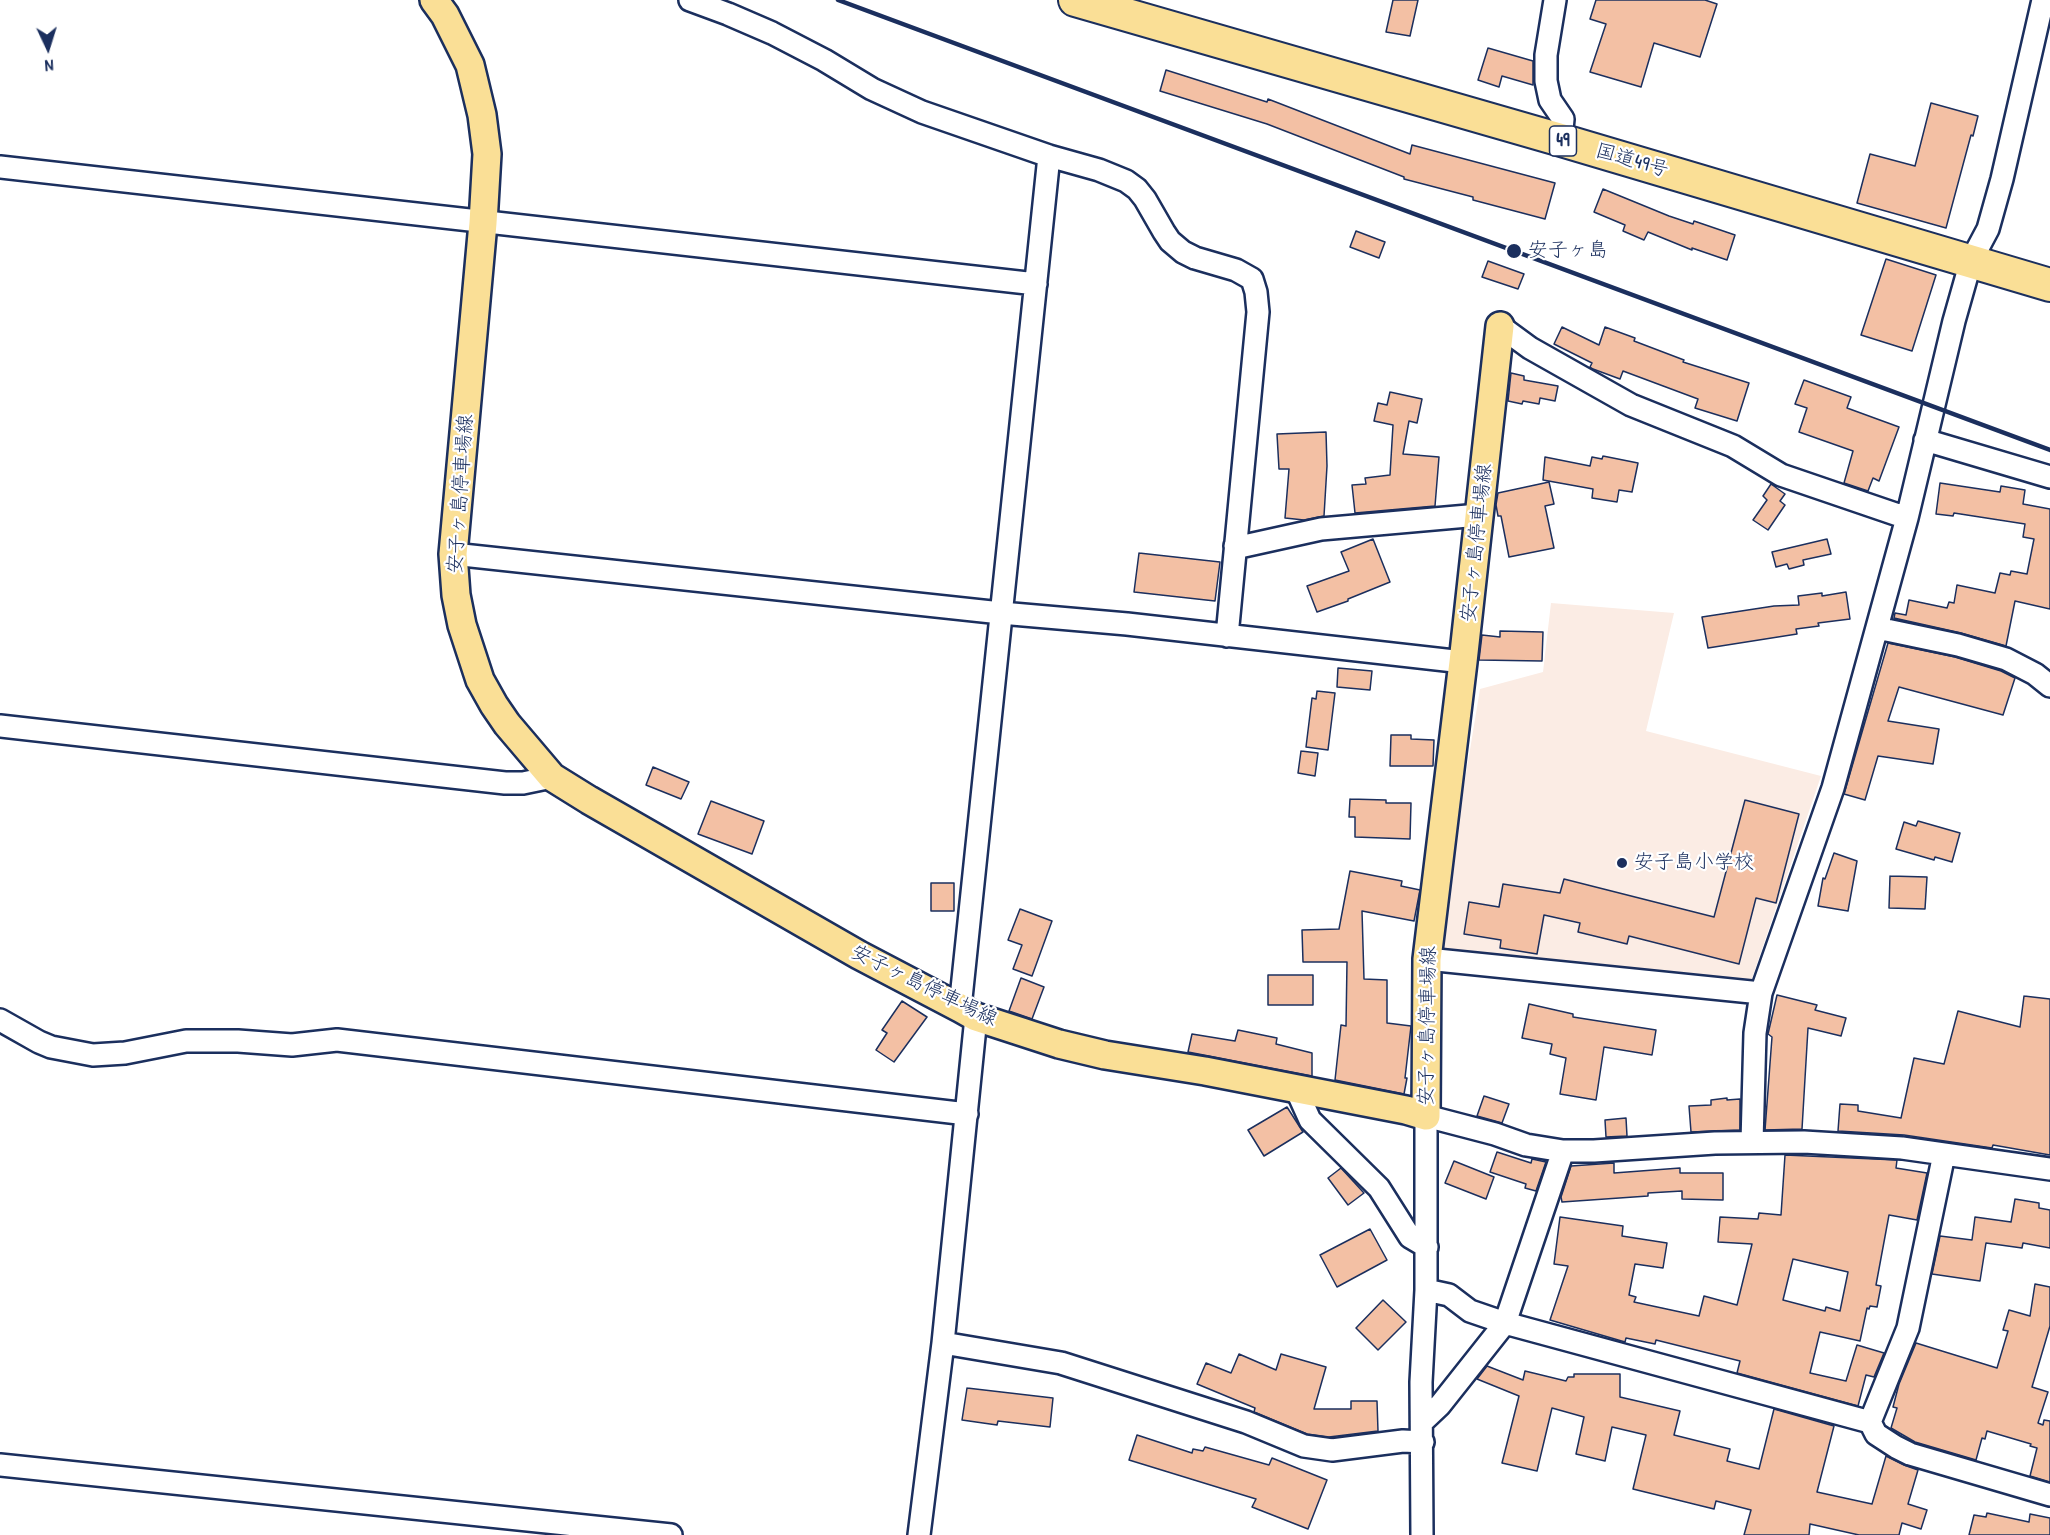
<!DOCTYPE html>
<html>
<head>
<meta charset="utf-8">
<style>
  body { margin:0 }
  #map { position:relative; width:2050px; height:1535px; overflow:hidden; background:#fff; font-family:"Patrick Hand",sans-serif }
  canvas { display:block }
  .north { position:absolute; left:18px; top:18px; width:60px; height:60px; -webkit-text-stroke:4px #fff; paint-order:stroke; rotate:176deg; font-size:16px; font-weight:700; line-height:24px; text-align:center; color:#1b2f5e }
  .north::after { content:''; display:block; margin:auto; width:21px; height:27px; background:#1b2f5e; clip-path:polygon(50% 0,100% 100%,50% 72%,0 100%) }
</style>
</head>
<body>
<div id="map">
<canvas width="2050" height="1535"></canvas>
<div class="north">N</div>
</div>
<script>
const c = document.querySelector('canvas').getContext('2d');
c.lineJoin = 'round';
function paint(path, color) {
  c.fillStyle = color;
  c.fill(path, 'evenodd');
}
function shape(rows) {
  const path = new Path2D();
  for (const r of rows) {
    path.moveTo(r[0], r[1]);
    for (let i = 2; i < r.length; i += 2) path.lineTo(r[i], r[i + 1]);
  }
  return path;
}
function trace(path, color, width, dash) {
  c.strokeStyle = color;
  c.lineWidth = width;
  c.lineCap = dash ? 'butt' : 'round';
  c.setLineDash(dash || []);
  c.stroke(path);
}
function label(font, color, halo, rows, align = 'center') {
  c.font = font + ' "Patrick Hand","Klee One",sans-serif';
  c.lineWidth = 4.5;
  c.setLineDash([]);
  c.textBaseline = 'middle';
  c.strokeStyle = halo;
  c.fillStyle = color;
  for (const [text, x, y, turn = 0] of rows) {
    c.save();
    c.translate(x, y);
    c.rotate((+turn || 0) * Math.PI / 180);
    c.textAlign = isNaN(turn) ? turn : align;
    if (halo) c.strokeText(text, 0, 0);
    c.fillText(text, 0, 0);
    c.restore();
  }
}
const built = shape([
  [1551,603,1674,613,1646,731,1821,776,1750,984,1437,950,1480,689,1543,672]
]);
const building = shape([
  [1393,0,1418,0,1410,36,1386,32,1393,0],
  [1596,0,1705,0,1717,4,1700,57,1654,43,1641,87,1590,72,1606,24,1590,19,1596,0],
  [1488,48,1533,61,1533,85,1502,76,1499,87,1478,80,1488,48],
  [1166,70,1267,102,1268,99,1410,154,1412,145,1555,183,1545,219,1473,200,1473,197,1404,179,1404,177,1267,124,1160,91,1166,70],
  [1931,103,1978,116,1973,136,1971,135,1946,228,1857,203,1870,154,1915,166,1931,103],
  [1603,189,1669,216,1693,224,1694,221,1735,235,1727,260,1692,248,1692,250,1648,232,1644,240,1623,231,1625,225,1594,212,1603,189],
  [1356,231,1385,242,1379,258,1350,247,1356,231],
  [1886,259,1936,275,1912,351,1861,335,1886,259],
  [1488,261,1524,274,1518,289,1482,277,1488,261],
  [1562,327,1599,345,1605,327,1635,338,1634,341,1684,360,1683,362,1749,383,1737,421,1695,408,1698,399,1623,371,1620,379,1593,369,1590,367,1592,363,1554,344,1562,327],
  [1511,373,1524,376,1524,380,1558,386,1555,401,1540,398,1539,404,1523,401,1522,404,1508,401,1511,373],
  [1804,380,1851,397,1847,408,1899,427,1879,481,1873,478,1868,491,1844,483,1853,451,1799,432,1807,408,1795,404,1804,380],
  [1390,392,1422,399,1417,423,1409,421,1403,454,1439,457,1435,506,1355,513,1352,485,1366,484,1365,478,1390,475,1393,425,1374,421,1378,403,1387,405,1390,392],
  [1326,432,1327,466,1324,516,1304,520,1285,518,1289,469,1279,469,1277,434,1326,432],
  [1603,456,1638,463,1632,492,1619,490,1617,502,1592,498,1593,489,1543,480,1545,457,1590,466,1592,457,1602,459,1603,456],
  [1549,482,1554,504,1545,506,1554,548,1509,557,1501,516,1498,516,1496,505,1498,493,1549,482],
  [1940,483,2000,492,2001,486,2025,490,2023,504,2050,509,2050,609,2015,601,2006,646,1961,633,1894,618,1895,613,1906,615,1909,600,1947,608,1949,602,1954,603,1957,585,1995,593,2000,573,2010,575,2011,571,2027,574,2034,539,2023,537,2025,524,1954,513,1953,516,1936,514,1940,483],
  [1771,484,1785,494,1780,501,1785,505,1768,530,1753,520,1767,500,1763,496,1771,484],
  [1373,539,1390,582,1348,599,1348,601,1317,612,1307,586,1349,571,1341,552,1373,539],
  [1827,539,1831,554,1803,560,1804,565,1789,569,1787,564,1776,567,1772,552,1827,539],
  [1139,553,1220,562,1215,601,1134,592,1139,553],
  [1846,592,1850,619,1818,623,1819,626,1796,629,1797,634,1708,648,1702,617,1774,606,1799,605,1798,596,1822,593,1822,596,1846,592],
  [1500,631,1543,632,1542,661,1479,660,1482,635,1500,637,1500,631],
  [1888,643,1955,657,2001,671,2015,678,2003,715,1899,687,1888,721,1939,729,1933,764,1878,756,1865,800,1844,794,1888,643],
  [1338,668,1372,671,1370,690,1337,687,1338,668],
  [1317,691,1335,693,1328,750,1306,747,1312,698,1316,699,1317,691],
  [1391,735,1411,735,1411,739,1434,740,1433,766,1390,766,1391,735],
  [1301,751,1318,753,1315,776,1298,773,1301,751],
  [653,767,689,782,681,799,646,785,653,767],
  [1350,799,1386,800,1386,803,1411,803,1410,839,1355,837,1355,817,1349,817,1350,799],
  [1745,800,1799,814,1776,903,1756,898,1739,964,1629,936,1627,944,1578,932,1580,923,1544,915,1537,954,1500,948,1501,940,1464,934,1469,902,1499,907,1503,884,1560,893,1564,879,1714,917,1745,800],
  [711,801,764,821,752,854,698,834,711,801],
  [1918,821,1960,833,1952,862,1935,857,1934,860,1896,849,1904,822,1916,826,1918,821],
  [1834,853,1857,861,1848,911,1818,906,1823,878,1825,879,1834,853],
  [1350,871,1402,881,1401,886,1420,890,1414,921,1362,911,1364,979,1387,980,1387,1023,1411,1026,1405,1078,1407,1078,1404,1094,1335,1080,1341,1025,1346,1026,1347,962,1303,962,1302,930,1339,929,1350,871],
  [1890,876,1927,877,1925,909,1889,908,1890,876],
  [931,883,954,883,954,911,931,911,931,883],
  [1020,909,1052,921,1032,976,1013,969,1022,945,1008,940,1020,909],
  [1268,975,1313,975,1313,1005,1268,1005,1268,975],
  [1021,978,1044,987,1032,1019,1009,1011,1021,978],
  [1777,995,1817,1005,1815,1010,1846,1018,1841,1036,1808,1028,1802,1129,1765,1130,1772,1037,1768,1034,1777,995],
  [2024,996,2050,999,2050,1155,1993,1145,1992,1148,1904,1135,1838,1131,1840,1104,1858,1105,1858,1111,1901,1118,1914,1058,1944,1064,1958,1011,2020,1027,2024,996],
  [902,1001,927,1017,894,1062,876,1050,887,1033,882,1030,902,1001],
  [1529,1004,1573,1014,1573,1017,1656,1030,1652,1055,1604,1047,1596,1100,1560,1094,1566,1058,1550,1054,1552,1044,1522,1038,1529,1004],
  [1238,1030,1277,1038,1276,1044,1312,1053,1312,1076,1188,1052,1192,1034,1235,1041,1238,1030],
  [1484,1096,1509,1104,1502,1123,1477,1116,1484,1096],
  [1727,1098,1727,1100,1740,1099,1740,1130,1691,1132,1689,1106,1711,1105,1711,1100,1727,1098],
  [1287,1107,1303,1132,1264,1156,1248,1130,1287,1107],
  [1626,1118,1627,1136,1606,1137,1605,1120,1626,1118],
  [1497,1152,1531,1163,1532,1159,1546,1162,1536,1191,1525,1188,1526,1184,1490,1172,1497,1152],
  [1785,1155,1897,1160,1896,1168,1927,1173,1917,1220,1889,1215,1876,1285,1881,1286,1877,1307,1870,1306,1869,1309,1867,1308,1860,1341,1820,1332,1810,1373,1846,1381,1857,1345,1884,1353,1874,1377,1866,1375,1858,1406,1737,1373,1740,1361,1656,1340,1655,1344,1626,1338,1625,1342,1550,1320,1568,1266,1554,1264,1560,1217,1623,1226,1622,1236,1667,1243,1663,1268,1635,1264,1629,1295,1636,1297,1634,1302,1699,1316,1704,1296,1737,1305,1752,1244,1718,1242,1720,1217,1758,1219,1759,1213,1781,1215,1785,1155],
  [1793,1259,1848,1272,1840,1311,1826,1307,1825,1311,1783,1300,1793,1259],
  [1454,1161,1494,1177,1486,1199,1445,1183,1454,1161],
  [1614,1163,1614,1173,1680,1168,1680,1173,1723,1173,1723,1200,1682,1199,1682,1191,1648,1193,1648,1196,1562,1202,1561,1197,1571,1166,1614,1163],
  [1341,1168,1364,1193,1348,1205,1328,1178,1341,1168],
  [2015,1199,2039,1203,2039,1208,2050,1210,2050,1248,2023,1243,2022,1248,1986,1243,1980,1281,1932,1274,1940,1236,1972,1240,1975,1217,2011,1222,2015,1199],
  [1370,1229,1387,1260,1337,1287,1320,1255,1370,1229],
  [2035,1284,2050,1287,2050,1326,2032,1387,2048,1392,2038,1423,2043,1425,2044,1420,2050,1421,2050,1482,2030,1476,2037,1448,2030,1446,2031,1444,1987,1431,1985,1439,1982,1438,1976,1460,1915,1442,1891,1428,1897,1408,1893,1407,1899,1384,1916,1343,1997,1368,2008,1331,2003,1330,2009,1310,2030,1316,2035,1284],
  [1383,1300,1406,1322,1378,1350,1356,1328,1383,1300],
  [1239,1354,1276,1370,1281,1354,1326,1367,1314,1409,1351,1409,1351,1401,1377,1401,1378,1431,1329,1437,1307,1434,1254,1412,1255,1408,1197,1384,1206,1363,1231,1373,1239,1354],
  [1487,1366,1523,1380,1525,1371,1566,1381,1568,1377,1574,1377,1574,1374,1620,1374,1620,1397,1680,1411,1674,1435,1730,1449,1727,1461,1759,1469,1774,1409,1834,1426,1817,1492,1872,1504,1886,1456,1904,1465,1918,1470,1908,1504,1927,1510,1921,1529,1902,1523,1899,1535,1859,1535,1810,1524,1809,1535,1744,1535,1751,1510,1716,1501,1714,1509,1633,1489,1646,1435,1612,1427,1605,1461,1576,1454,1584,1417,1552,1408,1537,1471,1502,1463,1519,1396,1477,1379,1487,1366],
  [967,1388,1053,1398,1050,1427,998,1421,997,1425,962,1420,967,1388],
  [1137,1435,1192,1453,1193,1449,1203,1451,1205,1447,1269,1465,1272,1458,1327,1480,1308,1529,1252,1507,1256,1499,1129,1460,1137,1435],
  [1987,1513,2029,1522,2030,1514,2050,1518,2050,1535,1969,1535,1974,1515,1986,1517,1987,1513]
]);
const minor = shape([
  [690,0,728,14,772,33,824,60,872,89,922,112,1049,156,1099,170,1126,181,1137,189,1145,199,1164,232,1170,241,1183,252,1195,258,1236,270,1252,279,1256,292,1258,312,1227,636],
  [1555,0,1546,55,1546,81,1550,100,1563,119,1561,140],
  [0,167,1036,284],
  [1500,326,1530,348,1631,405,1733,446,1781,475,1907,518],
  [1925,440,2050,477],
  [1235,546,1244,546,1321,529,1479,515],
  [453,554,1001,613,1127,624,1463,662],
  [1877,628,1958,645,2006,659,2035,674,2050,686],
  [0,726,505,783,523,783,552,777],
  [1427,959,1761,993],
  [960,1008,1049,156],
  [0,1020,39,1042,51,1047,93,1055,125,1053,186,1041,238,1041,292,1045,337,1040,967,1114],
  [1296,1089,1310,1120,1379,1188,1410,1237,1427,1247],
  [1752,1142,1755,1033,1761,993,1833,788,1907,518,1954,321,1971,261,1988,229,2002,179,2043,0],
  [1426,1290,1449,1295,1470,1311,1505,1323,1870,1422,1876,1434,1896,1447,1910,1454,2050,1495],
  [943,1343,1061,1363,1246,1422,1304,1446,1332,1450,1403,1441,1423,1442],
  [1422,1422,1440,1405,1505,1323,1563,1151],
  [1870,1422,1908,1328,1944,1154],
  [0,1465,671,1535],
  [919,1535,943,1343,976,1017],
  [1422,1535,1421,1382,1426,1290,1426,1116,1495,1134,1526,1145,1563,1151,1594,1151,1715,1143,1804,1142,1902,1148,2050,1169]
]);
const major = shape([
  [434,0,445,15,470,65,482,115,487,154,483,223,453,554,456,595,462,625,480,680,494,705,507,724,552,777,589,800,859,955,960,1008,976,1017,1059,1044,1105,1055,1205,1071,1406,1110,1426,1116,1427,959,1463,662,1500,326]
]);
const highway = shape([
  [1075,0,1561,140,2050,285]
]);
const rail = shape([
  [838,0,2050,450]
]);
const markers = [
  [1514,251,8,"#1b2f5e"],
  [1622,863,6,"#1b2f5e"]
];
const shields = [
  [1563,141,27]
];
const shieldNames = [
  ["49",1563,141]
];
const streetNames = [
  ["国道49号",1632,161,16],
  ["安子ヶ島停車場線",461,494,-86],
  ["安子ヶ島停車場線",1477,543,-84],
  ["安子ヶ島停車場線",924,986,26],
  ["安子ヶ島停車場線",1428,1026,-89]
];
const poiNames = [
  ["安子ヶ島",1528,251],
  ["安子島小学校",1634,863]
];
paint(built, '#fbece4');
paint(building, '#f3c0a4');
trace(building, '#1b2f5e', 1.5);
trace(minor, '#1b2f5e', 26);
trace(major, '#1b2f5e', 32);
trace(highway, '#1b2f5e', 36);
trace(minor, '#fff', 21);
trace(major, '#fadf96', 27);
trace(highway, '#fadf96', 32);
trace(rail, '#1b2f5e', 4.5);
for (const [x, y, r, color] of markers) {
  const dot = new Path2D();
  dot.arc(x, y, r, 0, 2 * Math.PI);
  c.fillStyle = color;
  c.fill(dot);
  trace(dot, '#fff', 2);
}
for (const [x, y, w] of shields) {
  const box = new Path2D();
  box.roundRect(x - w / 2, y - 15, w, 30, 4.5);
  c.fillStyle = '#fff';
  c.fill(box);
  trace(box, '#1b2f5e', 1.5);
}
label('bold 18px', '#1b2f5e', null, shieldNames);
label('20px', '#1b2f5e', '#fff', streetNames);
label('20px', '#1b2f5e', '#fff', poiNames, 'left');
</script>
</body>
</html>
